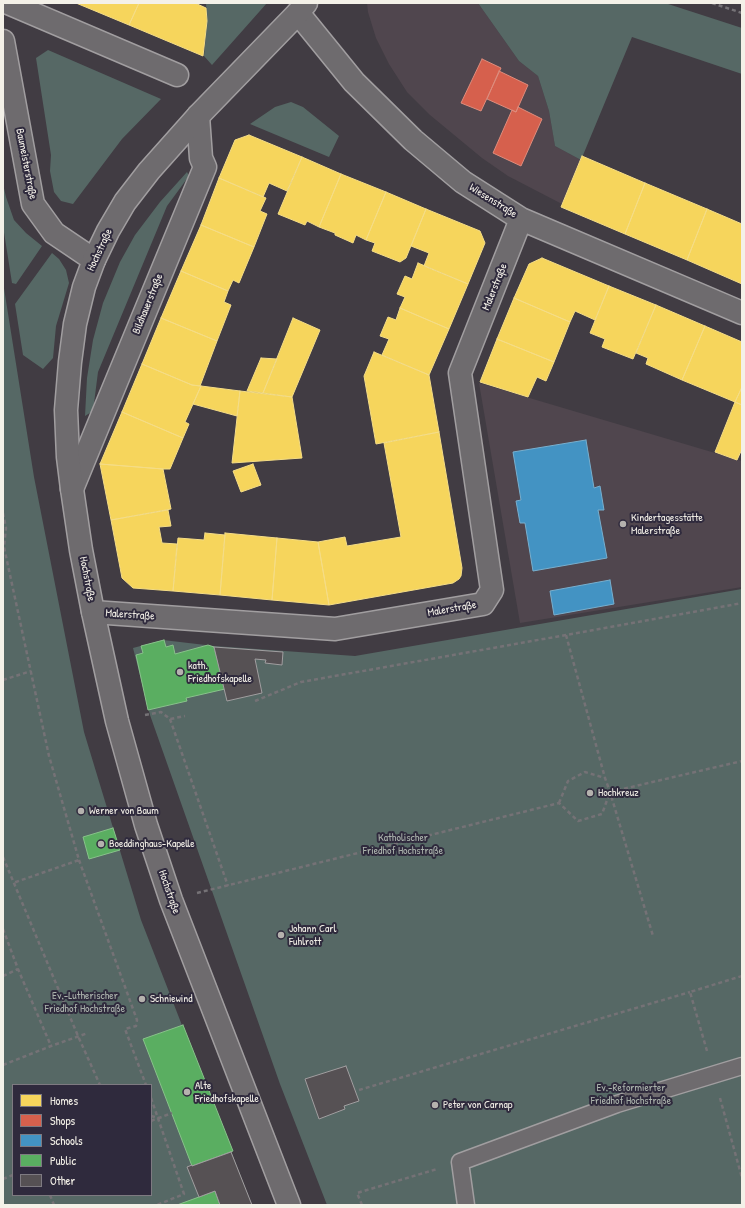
<!DOCTYPE html>
<html>
<head>
<meta charset="utf-8">
<style>
  body { margin:0 }
  #map { position:relative; width:745px; height:1208px; overflow:hidden; background:#413c43; font-family:"Patrick Hand",sans-serif }
  canvas { display:block }
  .frame { position:absolute; inset:0; border:4px solid #f4f1e8; pointer-events:none }
  .legend { position:absolute; left:12px; top:1084px; width:140px; height:112px; box-sizing:border-box; background:#2f2a3d; border:1px solid #7e7a81; margin:0; padding:5px 7px; list-style:none; font-size:12px; color:#f4f1e8 }
  .legend li { display:flex; align-items:center; gap:8px; height:20px }
  .legend b { width:20px; border:1px solid #7e7a81 }
</style>
</head>
<body>
<div id="map">
<canvas width="745" height="1208"></canvas>
<div class="frame"></div>
<ul class="legend">
<li><b style="height:11px;background:#f6d55c"></b>Homes</li>
<li><b style="height:11px;background:#d6604d"></b>Shops</li>
<li><b style="height:11px;background:#4393c3"></b>Schools</li>
<li><b style="height:11px;background:#5aae61"></b>Public</li>
<li><b style="height:11px;background:#565154"></b>Other</li>
</ul>
</div>
<script>
const c = document.querySelector('canvas').getContext('2d');
c.lineJoin = 'round';
function paint(path, color) {
  c.fillStyle = color;
  c.fill(path, 'evenodd');
}
function shape(rows) {
  const path = new Path2D();
  for (const r of rows) {
    path.moveTo(r[0], r[1]);
    for (let i = 2; i < r.length; i += 2) path.lineTo(r[i], r[i + 1]);
  }
  return path;
}
function trace(path, color, width, dash) {
  c.strokeStyle = color;
  c.lineWidth = width;
  c.lineCap = dash ? 'butt' : 'round';
  c.setLineDash(dash || []);
  c.stroke(path);
}
function label(font, color, halo, rows, align = 'center') {
  c.font = font + ' "Patrick Hand",sans-serif';
  c.lineWidth = 4;
  c.setLineDash([]);
  c.textBaseline = 'middle';
  c.strokeStyle = halo;
  c.fillStyle = color;
  for (const [text, x, y, turn = 0] of rows) {
    c.save();
    c.translate(x, y);
    c.rotate((+turn || 0) * Math.PI / 180);
    c.textAlign = isNaN(turn) ? turn : align;
    if (halo) c.strokeText(text, 0, 0);
    c.fillText(text, 0, 0);
    c.restore();
  }
}
const built = shape([
  [367,3,478,3,519,61,538,76,549,111,555,146,581,160,562,204,508,176,482,158,430,115,407,92,389,64,376,38,368,12],
  [479,383,742,461,742,587,520,623]
]);
const green = shape([
  [206,3,267,3,212,65,204,56,207,21],
  [478,3,665,3,742,28,742,74,632,37,581,160,555,146,549,111,538,76,519,61],
  [48,50,161,99,122,139,73,204,61,201,54,192,50,171,51,155,36,58],
  [291,102,303,107,339,136,329,157,250,124,275,107],
  [187,172,189,176,167,206,98,372,93,411,85,416,87,378,93,340,103,303,120,262,135,235,160,202],
  [3,184,6,197,14,220,26,233,42,246,16,284,12,283,3,226],
  [52,253,59,259,66,270,69,283,56,326,53,358,43,369,23,355,15,304],
  [3,282,34,477,84,732,141,920,252,1205,3,1205],
  [13,1085,151,1085,151,1195,13,1195],
  [742,589,742,1205,327,1205,280,1084,150,715,133,648,163,640,214,646,355,656]
]);
const homes = shape([
  [76,3,139,3,129,25,76,3],
  [139,3,195,3,206,8,207,21,203,56,129,25,139,3],
  [249,135,302,157,287,191,269,183,263,197,219,178,235,140,249,135],
  [582,156,645,183,625,234,561,207,582,156],
  [302,157,341,174,319,227,307,221,305,225,278,214,302,157],
  [341,174,386,192,366,240,356,235,353,243,335,235,335,233,319,227,341,174],
  [219,178,266,198,260,211,267,214,254,247,201,225,219,178],
  [645,183,707,209,687,260,625,234,645,183],
  [386,192,426,209,406,258,400,262,372,251,375,243,366,240,386,192],
  [426,209,480,231,485,243,468,284,424,266,429,253,411,246,426,209],
  [707,209,742,224,742,284,687,260,707,209],
  [201,225,254,247,239,283,233,280,228,291,181,271,201,225],
  [542,258,609,286,595,320,575,311,570,322,514,298,529,264,542,258],
  [418,263,468,284,449,329,400,308,405,297,397,294,405,276,412,279,418,263],
  [181,271,228,291,224,302,231,305,217,341,161,318,181,271],
  [609,286,656,305,633,359,602,347,605,339,590,333,609,286],
  [514,298,570,322,554,362,497,339,514,298],
  [656,305,705,326,682,380,646,364,648,358,636,353,656,305],
  [400,308,449,329,429,375,382,355,389,339,380,336,388,317,396,320,400,308],
  [161,318,217,341,200,386,192,385,142,364,161,318],
  [293,318,320,330,292,397,263,393,293,318],
  [705,326,742,342,742,387,735,402,682,380,705,326],
  [497,339,554,362,546,381,537,377,528,397,480,382,497,339],
  [374,352,429,375,439,432,376,444,364,376,374,352],
  [261,358,277,359,263,393,247,391,261,358],
  [142,364,192,385,201,386,185,422,189,424,183,438,122,412,142,364],
  [201,386,240,391,237,416,193,404,201,386],
  [742,387,742,405,735,402,742,387],
  [240,391,292,397,302,458,232,463,240,391],
  [735,402,742,405,742,449,737,460,715,452,735,402],
  [122,412,183,438,170,469,163,469,100,464,122,412],
  [439,432,462,568,461,576,459,579,453,583,329,605,318,542,345,537,347,546,401,537,384,443,439,432],
  [100,464,163,469,171,509,111,520,100,464],
  [253,464,261,485,241,492,233,471,253,464],
  [168,510,171,526,159,527,162,543,177,544,173,591,133,588,122,578,111,520,168,510],
  [205,533,225,535,220,595,173,591,178,538,204,540,205,533],
  [225,533,277,538,272,600,220,595,225,533],
  [277,538,318,542,329,605,272,600,277,538]
]);
const shops = shape([
  [482,59,501,68,481,111,461,103,482,59],
  [499,71,528,85,516,112,487,99,499,71],
  [518,107,542,119,521,166,493,153,512,110,516,112,518,107]
]);
const schools = shape([
  [586,440,594,488,600,486,604,510,598,510,607,558,533,571,525,523,520,523,516,501,521,500,513,452,586,440],
  [610,580,614,604,554,615,550,591,610,580]
]);
const public = shape([
  [164,640,166,647,173,645,175,654,208,645,214,647,225,689,186,698,187,701,148,710,136,655,143,653,141,646,164,640],
  [113,828,120,850,89,859,83,837,113,828],
  [183,1025,233,1151,192,1166,143,1039,183,1025],
  [215,1191,220,1205,177,1205,199,1197,215,1191]
]);
const building = shape([
  [214,647,283,652,282,665,265,663,266,660,255,659,262,693,227,701,214,647],
  [346,1066,359,1101,344,1106,345,1109,319,1119,305,1079,346,1066],
  [231,1152,252,1205,220,1205,215,1191,199,1197,187,1167,192,1165,192,1166,231,1152]
]);
const path = shape([
  [712,3,742,13],
  [3,513,6,528,4,547,49,756,79,860,13,883],
  [566,635,605,778,610,792,653,936],
  [3,680,31,671],
  [255,701,301,682,566,635,742,603],
  [145,715,161,712,170,719,185,716],
  [170,719,228,886],
  [559,803,568,781,585,772,605,778],
  [3,857,78,1036,100,1085],
  [79,860,137,1020,136,1026,125,1029,146,1085],
  [197,893,559,803,578,821,602,814,610,792,742,761],
  [3,929,18,969,51,1046],
  [3,976,18,969],
  [707,1051,690,992,742,976],
  [3,1065,51,1046,88,1033],
  [359,1090,690,992],
  [151,1098,184,1194,157,1205],
  [720,1098,742,1178],
  [151,1116,159,1118,172,1113],
  [151,1121,158,1118],
  [3,1179,13,1175],
  [50,1195,54,1205],
  [362,1205,357,1193,437,1169]
]);
const service = shape([
  [466,1205,460,1162,617,1104,742,1066]
]);
const minor = shape([
  [8,3,177,75],
  [298,13,354,82,413,140,463,182,521,219,742,313],
  [3,41,33,204,54,233,94,260],
  [72,489,205,167,201,158,198,116],
  [93,612,335,629,483,604,492,590,460,373,521,219]
]);
const secondary = shape([
  [289,1205,171,900,146,825,117,721,93,612,81,550,72,489,68,457,66,410,70,362,75,324,84,287,94,260,108,231,125,202,149,171,198,116,298,13,306,3]
]);
const markers = [
  [623,524,4,"#b5b2ae"],
  [180,672,4,"#b5b2ae"],
  [590,793,4,"#b5b2ae"],
  [81,811,4,"#b5b2ae"],
  [101,844,4,"#b5b2ae"],
  [281,935,4,"#b5b2ae"],
  [142,999,4,"#b5b2ae"],
  [187,1092,4,"#b5b2ae"],
  [435,1105,4,"#b5b2ae"]
];
const streetNames = [
  ["Baumeisterstraße",26,164,79],
  ["Wiesenstraße",493,201,32],
  ["Hochstraße",100,250,-65],
  ["Malerstraße",495,287,-68],
  ["Bildhauerstraße",148,304,-68],
  ["Hochstraße",87,579,79],
  ["Malerstraße",452,609,-10],
  ["Malerstraße",130,615,4],
  ["Hochstraße",169,892,71]
];
const poiNames = [
  ["Kindertagesstätte",631,518],
  ["Malerstraße",631,531],
  ["kath.",188,666],
  ["Friedhofskapelle",188,679],
  ["Hochkreuz",598,793],
  ["Werner von Baum",89,811],
  ["Boeddinghaus-Kapelle",109,844],
  ["Johann Carl",289,929],
  ["Fuhlrott",289,942],
  ["Schniewind",150,999],
  ["Alte",195,1086],
  ["Friedhofskapelle",195,1099],
  ["Peter von Carnap",443,1105]
];
const parkNames = [
  ["Katholischer",403,838],
  ["Friedhof Hochstraße",403,851],
  ["Ev.-Lutherischer",85,996],
  ["Friedhof Hochstraße",85,1009],
  ["Ev.-Reformierter",631,1088],
  ["Friedhof Hochstraße",631,1101]
];
paint(built, '#50464e');
paint(green, '#566865');
paint(homes, '#f6d55c');
trace(homes, '#f5dd86', 1);
paint(shops, '#d6604d');
trace(shops, '#df8c7c', 1);
paint(schools, '#4393c3');
trace(schools, '#78afce', 1);
paint(public, '#5aae61');
trace(public, '#88c28a', 1);
paint(building, '#565154');
trace(building, '#a19ea0', 1);
trace(service, '#a19ea0', 19);
trace(minor, '#a19ea0', 25);
trace(secondary, '#a19ea0', 25);
trace(path, '#757276', 2.5, [4, 3]);
trace(service, '#6e6b6e', 16);
trace(minor, '#6e6b6e', 22);
trace(secondary, '#6e6b6e', 22);
for (const [x, y, r, color] of markers) {
  const dot = new Path2D();
  dot.arc(x, y, r, 0, 2 * Math.PI);
  c.fillStyle = color;
  c.fill(dot);
  trace(dot, '#2f2a3d', 1.5);
}
label('11px', '#f4f1e8', '#2f2a3d', streetNames);
label('11px', '#f4f1e8', '#2f2a3d', poiNames, 'left');
label('11px', '#aeb6af', '#2f2a3d', parkNames);
</script>
</body>
</html>
